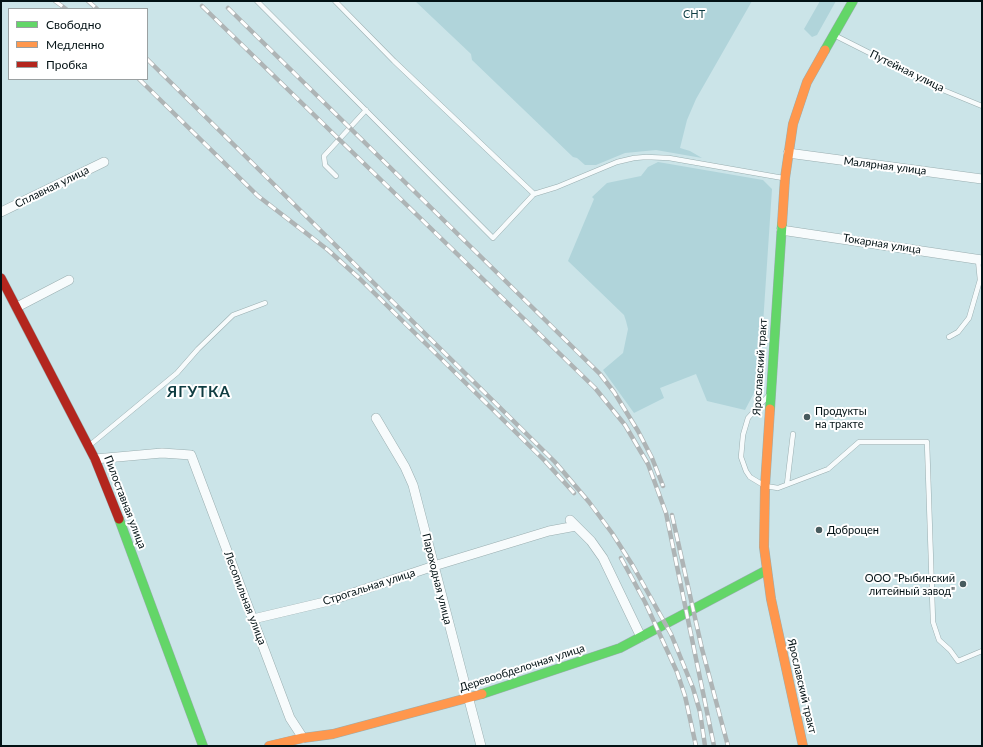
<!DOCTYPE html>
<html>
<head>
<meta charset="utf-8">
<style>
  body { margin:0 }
  #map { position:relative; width:983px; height:747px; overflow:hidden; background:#cbe4e8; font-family:Lato,sans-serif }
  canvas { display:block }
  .frame { position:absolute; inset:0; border:2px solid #021114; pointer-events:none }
  .legend { position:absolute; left:8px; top:8px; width:140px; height:72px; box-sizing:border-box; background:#fff; border:1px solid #9aa0a1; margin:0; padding:5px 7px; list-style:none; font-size:12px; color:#021114 }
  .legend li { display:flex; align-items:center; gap:8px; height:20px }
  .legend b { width:20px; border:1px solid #9aa0a1 }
</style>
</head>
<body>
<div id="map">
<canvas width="983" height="747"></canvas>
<div class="frame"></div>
<ul class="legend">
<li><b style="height:5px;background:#63d668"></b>Свободно</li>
<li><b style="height:5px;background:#ff974d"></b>Медленно</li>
<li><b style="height:5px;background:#b3261e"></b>Пробка</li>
</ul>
</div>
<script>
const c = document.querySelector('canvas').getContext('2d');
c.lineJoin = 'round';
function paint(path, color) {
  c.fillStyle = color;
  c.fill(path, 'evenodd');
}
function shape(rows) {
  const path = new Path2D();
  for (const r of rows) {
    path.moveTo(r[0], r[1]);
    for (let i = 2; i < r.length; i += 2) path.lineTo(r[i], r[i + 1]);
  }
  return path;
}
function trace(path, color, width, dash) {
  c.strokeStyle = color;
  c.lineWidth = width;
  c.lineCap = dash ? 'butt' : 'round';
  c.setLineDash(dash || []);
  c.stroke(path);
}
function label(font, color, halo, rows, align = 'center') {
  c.font = font + ' Lato,sans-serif';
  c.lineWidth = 4;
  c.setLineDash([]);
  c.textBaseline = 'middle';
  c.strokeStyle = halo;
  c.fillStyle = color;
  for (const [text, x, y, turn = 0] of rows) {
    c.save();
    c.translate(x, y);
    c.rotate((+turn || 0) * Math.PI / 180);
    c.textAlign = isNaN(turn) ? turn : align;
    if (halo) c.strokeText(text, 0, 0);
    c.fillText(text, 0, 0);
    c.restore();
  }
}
const green = shape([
  [415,1,752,1,696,99,687,120,680,148,690,151,702,158,656,150,625,153,596,165,585,165,577,158,573,157,472,60,471,54],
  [820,1,836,1,817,35,812,37,804,29],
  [658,162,763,180,772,189,761,354,756,389,745,410,707,401,696,374,660,388,664,398,634,413,603,370,623,353,628,329,626,321,624,315,568,261,594,199,592,197,607,183,641,176,648,167]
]);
const lane = shape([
  [257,1,493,238,534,194,557,187,617,162,634,158,646,157,669,158,783,178],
  [335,1,394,61,534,194],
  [834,35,943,90,982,106],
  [336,176,325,165,324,156,366,110],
  [949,337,958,332,969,318,980,280,978,260],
  [768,396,748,418,743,435,741,457,746,471,750,477,765,486,778,488,828,469,859,442,927,442,933,622,939,640,950,650,958,661,982,651],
  [90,445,177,373,198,349,233,315,265,303],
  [787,484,793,434]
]);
const street = shape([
  [788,153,982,179],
  [1,212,104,162],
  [781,230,982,260],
  [17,307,69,280],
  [376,418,405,467,413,485,481,746],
  [95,459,162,453,191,455,290,718,303,738],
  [570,520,591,541,603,558,641,637],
  [253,619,329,601,434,566,549,531,576,526]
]);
const fast = shape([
  [825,50,853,1],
  [770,409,782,224],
  [119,519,203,746],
  [482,694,620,648,767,570]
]);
const slow = shape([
  [782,224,785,178,793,124,807,82,825,50],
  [770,409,765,486,764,547,771,599,803,746],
  [269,746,303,738,333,734,482,694]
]);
const jam = shape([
  [1,278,95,459,119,519]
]);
const rail = shape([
  [55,1,66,9],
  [88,1,97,9],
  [202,6,595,388,625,425,648,464,666,513,714,746],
  [228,8,600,374,614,392,638,431,652,458,663,486],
  [147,59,555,462,589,502,612,533,633,566,671,634,693,688,700,712,705,746],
  [139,79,258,196,328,250,359,278,544,460,574,493],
  [672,515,702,649,728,746],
  [621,558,645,602,677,672,685,696,696,746]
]);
const markers = [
  [807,417,4,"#485b5e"],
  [819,530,4,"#485b5e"],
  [963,584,4,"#485b5e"]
];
const parkNames = [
  ["СНТ",694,14]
];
const streetNames = [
  ["Путейная улица",907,71,26],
  ["Малярная улица",885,166,7],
  ["Сплавная улица",52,187,-26],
  ["Токарная улица",882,244,9],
  ["Ярославский тракт",760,367,-86],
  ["Пилоставная улица",125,502,69],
  ["Пароходная улица",437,579,76],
  ["Строгальная улица",369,587,-18],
  ["Лесопильная улица",245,598,69],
  ["Деревообделочная улица",522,668,-18],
  ["Ярославский тракт",802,686,77]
];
const poiNames = [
  ["Продукты",815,411],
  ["на тракте",815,424],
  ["Доброцен",827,530],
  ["ООО \"Рыбинский",955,578,"right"],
  ["литейный завод\"",955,591,"right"]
];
const districtNames = [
  ["ЯГУТКА",199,392]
];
paint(green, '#b0d4da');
trace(lane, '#9aaeb0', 5.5);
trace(street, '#9aaeb0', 10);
trace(fast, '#9aaeb0', 10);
trace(slow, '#9aaeb0', 10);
trace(jam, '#9aaeb0', 10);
trace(lane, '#f7fbfc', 4.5);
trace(street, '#f7fbfc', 9);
trace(fast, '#63d668', 9);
trace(slow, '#ff974d', 9);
trace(jam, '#b3261e', 9);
trace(rail, '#aeb4b5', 4.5);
trace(rail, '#fff', 3, [9]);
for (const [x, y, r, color] of markers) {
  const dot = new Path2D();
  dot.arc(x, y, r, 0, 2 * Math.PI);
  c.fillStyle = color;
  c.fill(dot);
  trace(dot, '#fff', 1.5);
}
label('11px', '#0e3e44', '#fff', parkNames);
label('11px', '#021114', '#fff', streetNames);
label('11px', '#021114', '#fff', poiNames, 'left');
c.letterSpacing = '1px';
label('bold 15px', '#0f3c41', '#fff', districtNames);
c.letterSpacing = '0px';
</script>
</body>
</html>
